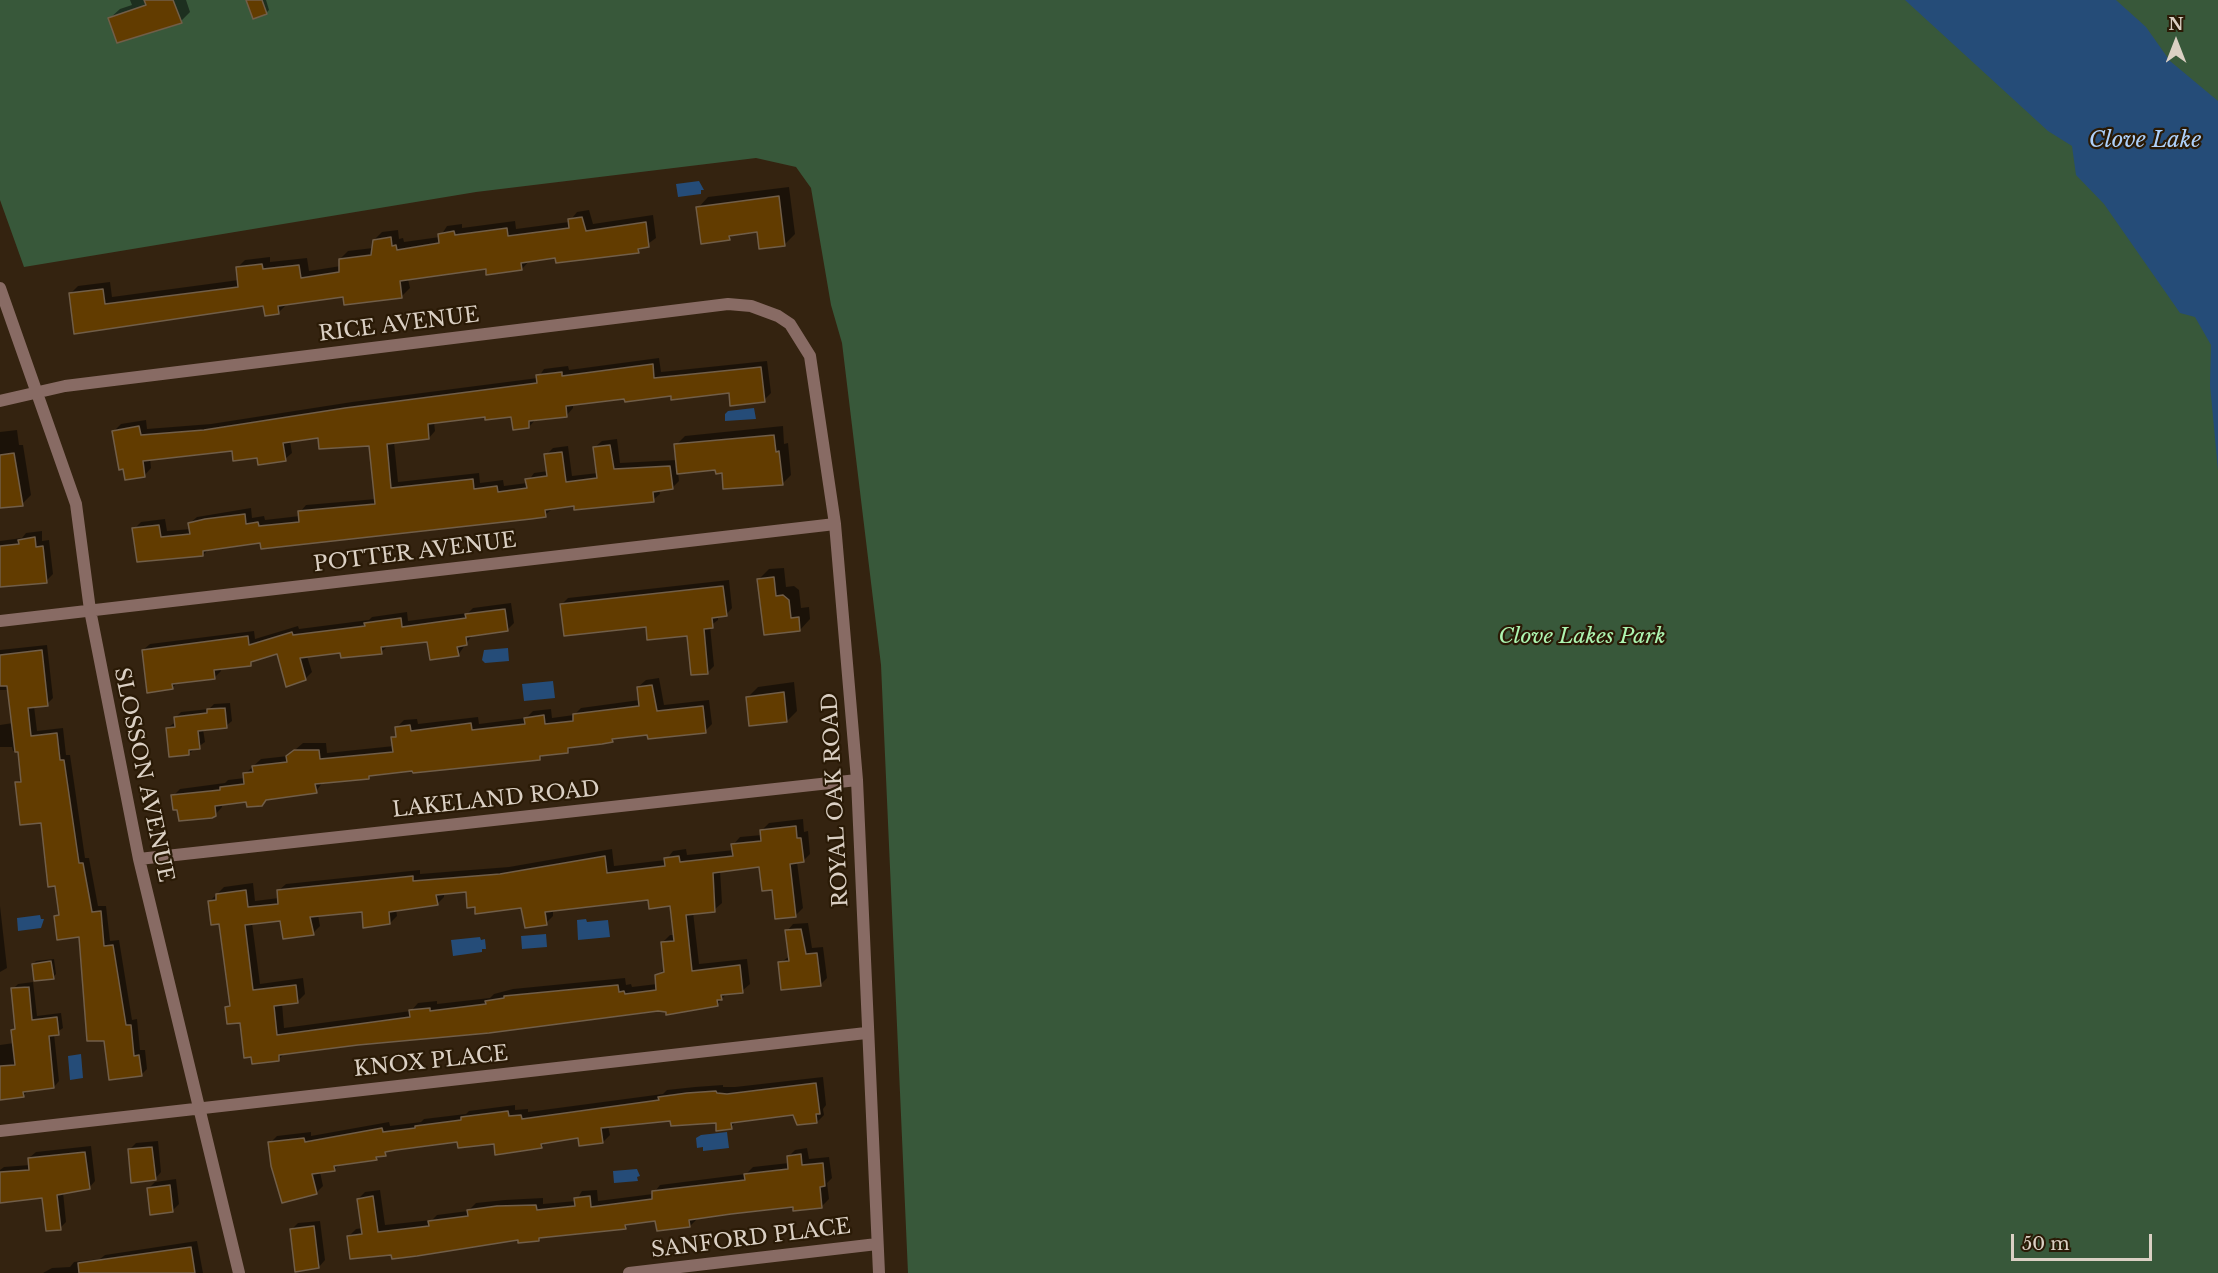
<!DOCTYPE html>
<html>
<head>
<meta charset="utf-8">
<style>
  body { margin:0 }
  #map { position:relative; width:2218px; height:1273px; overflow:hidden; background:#342310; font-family:"Libre Baskerville",serif }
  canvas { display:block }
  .north { position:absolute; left:2146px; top:12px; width:60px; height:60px; -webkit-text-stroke:4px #2a1a06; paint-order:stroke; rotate:0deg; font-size:16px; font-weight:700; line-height:24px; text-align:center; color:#dbd0c4 }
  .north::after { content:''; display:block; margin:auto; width:21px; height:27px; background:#dbd0c4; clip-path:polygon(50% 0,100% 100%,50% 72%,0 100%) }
  .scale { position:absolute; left:2011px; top:1234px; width:141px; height:27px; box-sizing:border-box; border:3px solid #dbd0c4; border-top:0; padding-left:8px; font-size:18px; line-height:21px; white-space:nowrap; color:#dbd0c4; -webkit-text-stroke:4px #2a1a06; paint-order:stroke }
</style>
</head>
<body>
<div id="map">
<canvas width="2218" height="1273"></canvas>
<div class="north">N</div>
<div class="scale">50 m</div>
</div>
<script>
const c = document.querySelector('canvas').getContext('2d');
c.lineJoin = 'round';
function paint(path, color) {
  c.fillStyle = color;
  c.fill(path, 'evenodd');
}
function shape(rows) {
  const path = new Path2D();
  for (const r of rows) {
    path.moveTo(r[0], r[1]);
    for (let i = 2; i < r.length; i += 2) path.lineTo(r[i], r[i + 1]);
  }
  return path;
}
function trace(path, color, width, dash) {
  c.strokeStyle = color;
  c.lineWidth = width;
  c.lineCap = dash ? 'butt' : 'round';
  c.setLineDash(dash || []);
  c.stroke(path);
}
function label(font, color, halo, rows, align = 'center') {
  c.font = font + ' "Libre Baskerville",serif';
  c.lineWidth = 4.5;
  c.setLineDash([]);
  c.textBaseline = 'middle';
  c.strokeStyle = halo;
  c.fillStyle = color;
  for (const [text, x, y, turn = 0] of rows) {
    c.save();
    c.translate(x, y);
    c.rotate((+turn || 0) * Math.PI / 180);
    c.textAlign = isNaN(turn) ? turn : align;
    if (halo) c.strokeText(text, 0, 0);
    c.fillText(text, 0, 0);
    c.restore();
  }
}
const green = shape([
  [0,0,2218,0,2218,1273,908,1273,881,665,842,343,831,305,811,188,796,167,756,158,476,192,24,267,0,200]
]);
const water = shape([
  [1905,0,2116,0,2146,27,2170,61,2218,101,2218,470,2210,385,2211,345,2195,317,2180,313,2104,204,2076,175,2072,146,2048,131],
  [699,181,704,190,701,190,701,194,678,197,676,184],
  [754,408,756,419,725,421,725,414,728,411],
  [508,648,509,661,485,663,482,660,484,650],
  [553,681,555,698,524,701,522,684],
  [40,915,41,919,44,919,41,928,18,931,17,918],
  [586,919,587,922,608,920,610,937,578,940,577,920],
  [546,934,547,947,522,949,521,936],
  [480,937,481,940,485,939,486,949,482,949,482,952,453,956,451,940],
  [81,1054,83,1078,70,1080,68,1056],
  [727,1132,729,1148,703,1151,703,1147,697,1148,696,1138,701,1135],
  [637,1169,640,1176,637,1177,638,1181,614,1183,613,1171]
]);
const shadow = shape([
  [130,0,186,0,190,12,181,21,110,18,120,9,132,5],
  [248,0,266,0,269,10,266,13],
  [789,187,795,234,785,244,758,230,734,233,729,239,698,208,708,197],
  [589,210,593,224,653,215,656,238,638,251,556,257,530,260,522,269,487,267,408,279,410,288,402,296,344,295,286,305,279,312,265,304,75,332,70,294,78,286,110,282,112,297,239,280,237,268,245,260,270,257,270,262,307,258,309,271,341,266,340,259,348,251,373,248,374,240,382,232,398,230,399,239,403,238,404,242,440,237,447,226,462,224,462,228,515,221,516,229,569,222,577,212],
  [659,358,661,372,767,361,771,393,764,400,730,391,626,397,573,404,573,408,567,415,535,420,529,427,512,415,486,415,434,422,435,431,429,438,394,442,398,482,479,473,480,483,503,480,504,486,527,483,534,473,548,471,546,455,553,448,568,446,572,476,598,473,595,447,602,441,617,439,620,463,677,460,676,445,685,436,783,426,784,444,788,443,791,475,782,484,723,472,717,468,678,472,679,481,672,488,659,489,660,494,653,500,575,504,552,509,545,515,261,541,209,549,203,555,134,529,141,522,165,519,167,531,191,529,190,523,197,517,251,508,252,518,264,516,265,520,300,516,300,512,306,505,376,499,371,445,319,437,290,441,292,453,285,459,259,456,233,449,150,458,151,468,145,475,114,431,121,424,146,420,147,429,211,424,352,402,538,378,544,369,568,366,569,370],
  [17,430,19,445,23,445,31,495,22,504,0,507,0,432],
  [42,531,42,541,49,540,53,574,46,581,0,586,0,541,22,538,26,533],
  [784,568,786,587,794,586,799,590,801,608,809,607,810,619,800,630,759,579,769,569],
  [729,580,732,608,726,615,718,615,718,620,710,626,714,666,708,672,688,634,562,604,568,598],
  [511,603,514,623,507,630,473,634,458,655,428,640,388,646,381,652,341,651,307,656,312,672,305,679,278,652,256,659,251,664,220,667,221,671,214,678,178,682,172,688,143,650,150,644,254,631,255,639,298,626,299,629,369,620,372,617,407,612,408,621,468,613,473,608],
  [47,645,53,698,47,704,34,706,37,731,63,728,66,755,70,755,85,858,89,858,98,906,106,906,110,941,119,940,132,1020,137,1019,140,1050,145,1050,147,1069,141,1075,106,1040,81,935,56,916,60,912,57,885,42,821,17,783,22,778,20,750,13,751,12,747,0,747,0,725,13,723,9,690,0,690,0,650],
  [659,678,664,705,709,700,712,724,705,731,615,737,612,741,573,746,568,751,544,754,540,759,373,774,369,778,323,782,316,791,222,804,222,807,215,815,173,796,180,789,225,783,228,780,245,778,245,774,261,759,288,756,303,743,326,743,327,753,394,746,396,728,404,720,417,719,418,724,478,717,479,724,526,718,533,711,551,709,552,718,574,715,581,708,640,700,638,687,646,680],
  [794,682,797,711,787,721,748,697,758,687],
  [230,703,232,721,226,726,203,729,205,742,188,754,167,728,176,722,175,718,181,712,209,709,214,704],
  [803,819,804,832,808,831,810,854,803,861,797,862,803,908,795,916,773,888,760,866,720,870,722,903,714,910,693,912,699,964,747,959,750,984,742,991,727,993,717,1005,285,1053,279,1059,227,1007,231,1003,221,923,210,901,224,887,253,883,255,901,279,898,278,891,286,884,420,870,420,874,509,867,612,849,614,866,666,860,673,851,686,849,687,855,734,850,733,845,740,837,762,835,762,830,769,823],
  [467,890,476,905,522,907,546,923,553,916,553,910,650,898,671,904,675,935,670,935,662,943,665,968,657,976,657,984,632,987,631,984,626,985,625,978,513,989,494,994,490,998,437,1004,437,1001,418,1003,411,1011,284,1028,282,1003,298,1001,305,994,303,978,260,984,252,923,282,919,313,933,320,926,318,915,363,911,390,923,397,916,396,909,437,904,444,897,444,893],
  [545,904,547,919,544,919],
  [0,906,7,968,0,972],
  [808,923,812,948,823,947,827,978,820,985,780,963,790,956,787,931,793,924],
  [54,959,56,974,53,977,33,964,36,961],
  [33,982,37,1016,61,1013,63,1028,54,1034,59,1081,54,1087,28,1091,23,1096,0,1089,0,1045,14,1043,12,1030,16,1026,13,989,18,984],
  [823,1077,826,1105,823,1109,824,1115,817,1122,794,1113,737,1121,731,1127,717,1122,671,1120,608,1126,610,1135,603,1142,579,1136,547,1141,542,1147,459,1141,391,1149,376,1159,341,1163,334,1170,320,1172,323,1186,316,1193,270,1143,277,1136,311,1132,311,1136,389,1122,390,1126,421,1122,424,1119,466,1114,469,1111,515,1105,515,1110,528,1109,528,1112,663,1094,667,1090,695,1087,723,1085,723,1087,735,1087],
  [158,1141,161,1172,155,1179,129,1150,136,1143],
  [91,1146,95,1181,89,1188,63,1192,66,1222,60,1228,44,1197,0,1200,0,1170,4,1167,30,1165,29,1158,36,1152],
  [807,1148,809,1159,829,1157,832,1178,827,1183,829,1199,822,1206,794,1205,731,1213,697,1219,690,1226,657,1219,630,1223,625,1228,543,1236,539,1240,519,1238,392,1253,349,1236,356,1229,363,1228,358,1199,365,1192,380,1190,385,1225,432,1220,437,1215,468,1211,476,1203,505,1200,543,1198,543,1204,576,1201,582,1191,597,1190,598,1201,653,1194,660,1185,746,1174,753,1167,789,1163,788,1157,795,1150],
  [176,1179,179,1204,172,1211,149,1188,155,1182],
  [320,1221,325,1260,319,1267,291,1230,298,1223],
  [197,1241,203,1273,43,1273,52,1268,70,1267,74,1262,100,1259,105,1255]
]);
const building = shape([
  [144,0,173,0,182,23,117,43,108,18,146,5,144,0],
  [246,0,262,0,267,14,253,19,246,0],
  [779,196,785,246,759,249,757,232,729,236,730,240,701,244,696,207,779,196],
  [582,217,586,231,646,222,649,247,638,249,639,253,598,258,556,263,555,258,521,263,522,270,486,275,486,269,400,281,402,298,344,305,343,297,278,306,279,314,265,316,263,306,74,334,69,293,103,289,105,304,238,287,236,267,262,264,263,269,299,265,301,278,339,272,339,259,371,255,373,240,391,237,392,246,396,245,397,250,439,243,438,234,454,231,455,235,507,228,508,236,569,228,568,219,582,217],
  [653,364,654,378,761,367,765,402,730,406,729,393,671,400,671,396,625,402,624,399,566,406,567,417,529,421,529,428,513,430,511,417,485,420,485,417,428,424,429,439,387,444,391,488,473,479,474,489,497,486,498,492,527,488,525,479,547,476,544,454,562,452,566,482,597,478,593,447,610,445,614,469,670,466,673,489,653,492,654,502,574,510,574,506,545,510,546,517,531,519,261,549,260,543,203,551,203,556,137,562,132,528,159,525,161,537,190,534,188,523,205,519,245,514,246,524,258,522,259,526,299,522,298,511,375,504,369,446,319,449,318,438,283,443,286,461,258,465,257,458,233,461,232,451,143,461,145,477,125,480,123,469,119,470,112,431,139,426,141,435,204,430,345,408,537,383,536,375,562,372,562,376,653,364],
  [774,435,776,452,779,451,783,485,723,489,722,473,716,474,715,470,677,474,674,444,774,435],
  [14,453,23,506,0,508,0,455,14,453],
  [35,537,36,547,43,546,47,583,0,587,0,546,19,544,18,540,35,537],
  [774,577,776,596,783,595,789,600,791,618,799,617,800,631,764,635,757,579,774,577],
  [723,586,727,616,712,618,713,628,704,629,708,674,691,675,687,636,647,640,646,627,564,636,560,604,723,586],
  [505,609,508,631,466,637,467,645,457,647,459,656,430,660,427,642,381,647,382,654,341,658,340,653,300,658,306,680,286,687,277,654,251,662,251,666,214,670,215,679,172,684,173,689,147,693,142,650,248,636,249,645,292,632,293,635,365,626,364,623,401,618,402,627,466,618,465,614,505,609],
  [42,650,48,706,28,708,31,736,57,733,60,760,64,760,79,863,83,863,92,912,101,911,104,946,113,945,126,1025,131,1025,134,1056,139,1055,142,1076,109,1080,104,1041,87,1041,79,937,57,940,54,916,59,915,55,886,48,887,41,823,20,825,15,782,21,782,18,752,15,752,7,686,0,686,0,655,42,650],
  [652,685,657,711,703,706,706,733,648,739,647,735,612,739,613,742,602,744,568,748,568,753,540,756,540,760,413,773,412,771,369,776,369,779,315,784,317,793,266,800,262,806,247,807,246,802,215,806,216,816,212,818,179,821,177,810,173,810,171,795,220,790,220,787,244,784,243,773,253,772,252,766,287,762,286,756,294,750,319,750,320,759,393,752,391,737,396,737,395,727,410,725,411,731,471,723,472,730,525,724,524,718,544,715,545,724,573,721,573,714,639,706,637,687,652,685],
  [784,692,787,722,749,726,746,697,784,692],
  [225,708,227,728,198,731,200,749,189,750,189,755,169,757,166,728,175,727,174,717,207,713,207,709,225,708],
  [796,826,797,838,801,838,804,862,790,864,796,917,775,919,772,890,762,891,759,867,713,873,715,912,686,915,692,971,740,965,743,993,721,995,722,1000,717,1000,718,1006,666,1015,666,1012,658,1011,489,1033,358,1045,279,1055,279,1061,252,1064,251,1057,244,1058,240,1023,227,1024,225,1007,230,1006,219,924,211,925,208,901,216,900,216,894,246,890,248,907,278,904,277,890,413,876,413,881,500,874,605,856,607,873,665,866,664,858,679,856,680,862,733,856,731,844,761,841,760,830,796,826],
  [466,892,467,908,475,907,475,914,521,908,525,928,547,925,545,912,648,900,649,909,670,906,674,941,661,942,664,972,655,975,656,990,625,994,624,991,619,992,618,985,504,996,504,998,485,1001,486,1004,430,1011,430,1008,409,1010,410,1017,277,1035,274,1006,298,1003,296,985,253,990,245,925,280,921,283,939,314,935,310,917,362,912,363,928,390,924,389,912,438,905,436,895,466,892],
  [801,929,806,954,817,953,821,986,781,990,778,962,789,961,785,930,801,929],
  [51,961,54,979,34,981,32,964,51,961],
  [29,987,32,1020,57,1017,59,1035,49,1036,54,1088,23,1092,24,1097,0,1100,0,1066,15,1065,11,1030,15,1029,11,988,29,987],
  [816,1083,820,1114,816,1114,817,1123,797,1125,793,1115,731,1123,732,1129,716,1131,716,1123,671,1126,670,1121,601,1128,603,1143,579,1146,578,1138,541,1144,542,1148,495,1155,494,1144,458,1148,457,1142,396,1150,385,1152,386,1156,376,1157,377,1160,334,1166,335,1171,312,1174,317,1194,282,1203,271,1166,268,1142,304,1138,305,1142,382,1128,383,1132,415,1128,415,1126,461,1120,461,1117,508,1111,509,1116,521,1115,522,1119,659,1100,658,1097,687,1093,716,1091,717,1093,727,1094,816,1083],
  [152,1147,156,1180,131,1183,128,1149,152,1147],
  [85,1152,90,1189,57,1195,61,1230,46,1231,42,1198,0,1203,0,1172,29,1170,28,1158,85,1152],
  [801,1154,802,1165,823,1163,825,1186,820,1187,822,1208,793,1211,793,1207,731,1214,689,1220,690,1227,657,1231,655,1221,625,1225,626,1229,539,1238,539,1241,518,1243,518,1240,417,1256,392,1259,391,1255,350,1259,347,1236,362,1234,357,1199,373,1196,378,1232,429,1226,428,1221,468,1216,467,1210,497,1206,536,1205,537,1210,575,1206,574,1198,590,1196,591,1207,652,1199,652,1191,745,1180,744,1174,788,1169,787,1156,801,1154],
  [170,1185,173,1212,150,1215,147,1188,170,1185],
  [314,1226,319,1268,295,1272,290,1229,314,1226],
  [191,1247,195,1273,79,1273,78,1263,191,1247]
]);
const street = shape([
  [0,288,76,504,90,610,139,859,239,1273],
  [0,401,65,386,728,304,751,306,778,316,790,324,810,356,835,524,857,780,879,1273],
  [0,621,835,524],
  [139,859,857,780],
  [0,1131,866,1033],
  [629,1273,877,1244]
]);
const streetNames = [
  ["RICE AVENUE",399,325,-7],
  ["POTTER AVENUE",415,553,-7],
  ["SLOSSON AVENUE",143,775,78],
  ["LAKELAND ROAD",496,800,-6],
  ["ROYAL OAK ROAD",836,800,-93],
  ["KNOX PLACE",431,1062,-6],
  ["SANFORD PLACE",751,1239,-7]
];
const parkNames = [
  ["Clove Lakes Park",1582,637]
];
const waterNames = [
  ["Clove Lake",2145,141]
];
paint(green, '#38583a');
paint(water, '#254c78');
paint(shadow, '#0007');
paint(building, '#623c00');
trace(building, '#715e48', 1.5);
trace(street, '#886b64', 12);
label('21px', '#dbd0c4', '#2a1a06', streetNames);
label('italic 21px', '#adf5b1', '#2a1a06', parkNames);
label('italic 22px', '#aed1fb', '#2a1a06', waterNames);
</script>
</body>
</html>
